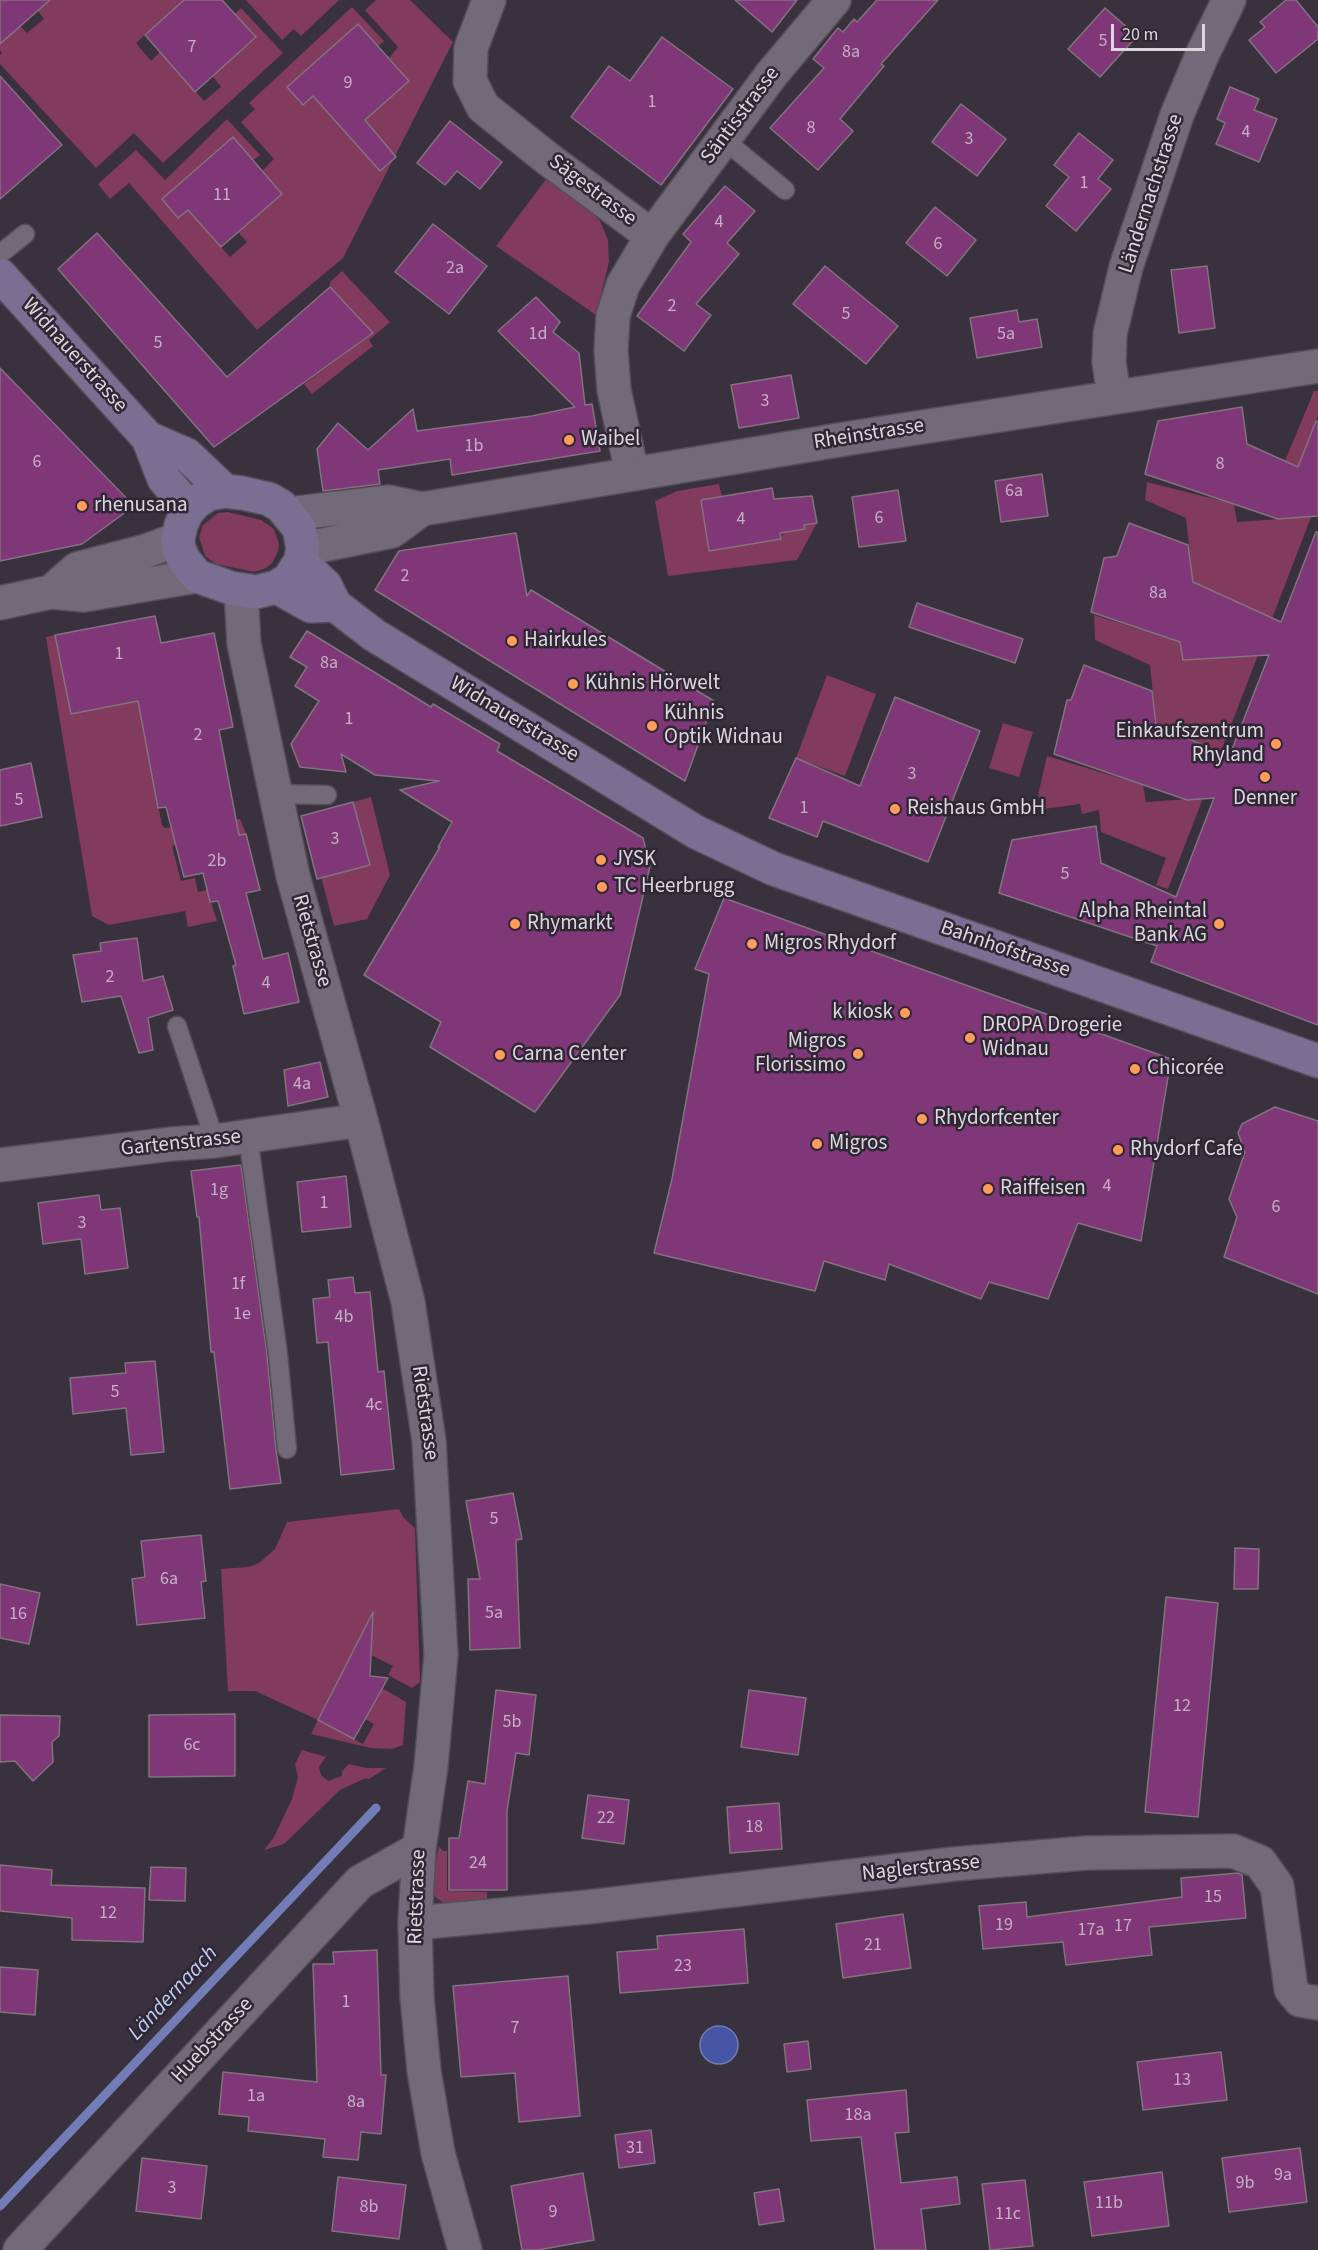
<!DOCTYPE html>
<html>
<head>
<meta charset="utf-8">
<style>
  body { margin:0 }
  #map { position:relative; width:1318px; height:2250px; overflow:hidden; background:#39313e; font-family:"Source Sans 3",sans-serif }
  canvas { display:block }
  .scale { position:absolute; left:1111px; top:24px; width:94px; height:27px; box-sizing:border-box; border:3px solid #dcd7df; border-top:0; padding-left:8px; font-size:18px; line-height:21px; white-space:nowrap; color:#dcd7df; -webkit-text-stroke:4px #2f2734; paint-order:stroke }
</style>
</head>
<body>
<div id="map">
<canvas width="1318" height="2250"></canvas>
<div class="scale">20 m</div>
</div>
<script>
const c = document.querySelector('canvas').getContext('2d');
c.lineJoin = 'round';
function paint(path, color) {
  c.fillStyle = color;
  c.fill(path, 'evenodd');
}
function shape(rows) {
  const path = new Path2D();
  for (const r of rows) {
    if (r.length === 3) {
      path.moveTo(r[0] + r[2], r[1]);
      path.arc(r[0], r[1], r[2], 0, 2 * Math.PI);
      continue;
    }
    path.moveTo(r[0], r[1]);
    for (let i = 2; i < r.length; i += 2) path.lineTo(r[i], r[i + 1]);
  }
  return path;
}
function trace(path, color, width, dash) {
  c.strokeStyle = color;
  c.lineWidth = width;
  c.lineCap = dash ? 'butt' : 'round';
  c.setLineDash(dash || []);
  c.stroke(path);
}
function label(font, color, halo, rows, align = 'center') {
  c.font = font + ' "Source Sans 3",sans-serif';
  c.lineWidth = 5;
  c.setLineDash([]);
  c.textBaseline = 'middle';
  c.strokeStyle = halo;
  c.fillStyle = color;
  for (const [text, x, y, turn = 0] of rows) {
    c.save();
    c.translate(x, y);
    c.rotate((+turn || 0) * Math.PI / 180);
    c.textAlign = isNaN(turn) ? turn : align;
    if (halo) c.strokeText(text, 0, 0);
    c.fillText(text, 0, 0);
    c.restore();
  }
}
const green = shape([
  [49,0,184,0,136,43,151,61,160,52,204,101,221,87,212,76,256,38,235,14,241,8,283,53,163,163,134,133,96,168,0,64,0,55,2,53,0,50,0,29,20,26,27,33,44,19,37,10],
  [246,0,339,0,301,36,294,29,282,40],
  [376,0,410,0,453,42,343,258,257,330,129,183,110,199,98,184,136,150,165,180,227,119,260,155,188,210,230,257,247,242,238,232,282,194,262,171,274,159,241,122,255,109,249,103,352,7,384,41,378,46,358,24,287,87,303,105,313,96,357,145,373,130,365,120,409,81,389,58,398,47,365,10],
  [547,178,586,207,600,221,608,240,609,262,596,315,496,246],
  [342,271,390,322,369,340,373,346,312,394,304,384,373,333,330,287,330,282],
  [1314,391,1318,391,1318,416,1307,443,1318,499,1168,889,1156,885,1166,858,1101,832,1099,810,1082,814,1080,804,1044,809,1038,795,1047,756,1143,785,1146,802,1189,799,1209,748,1156,724,1150,665,1095,640,1094,615,1180,642,1184,660,1226,657,1246,606,1193,582,1186,518,1145,500,1147,482,1234,504,1237,522,1280,519,1300,468,1285,461],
  [719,484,722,497,701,500,709,551,781,539,783,533,805,528,804,525,817,523,797,560,668,576,655,501,677,491],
  [228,512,261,520,274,529,279,544,278,551,273,562,266,568,254,572,216,564,205,556,199,537,203,525,218,513],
  [55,635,71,714,138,701,162,825,165,828,240,819,246,834,182,850,180,844,172,846,181,881,195,878,198,892,207,890,217,921,188,927,185,911,109,925,92,916,46,637],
  [827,675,876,694,845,776,796,758],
  [1003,723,1033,732,1019,777,989,768],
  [371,797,390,875,367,919,334,926,321,877,369,865,353,802],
  [399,1509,403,1517,415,1528,420,1682,412,1688,388,1675,393,1666,355,1647,318,1720,363,1744,374,1724,361,1717,382,1688,406,1702,403,1745,392,1749,371,1748,311,1734,318,1720,255,1691,228,1691,221,1569,248,1567,259,1563,275,1549,287,1522],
  [302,1750,326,1757,319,1767,321,1775,328,1781,342,1776,342,1771,349,1764,366,1768,386,1768,369,1779,366,1778,340,1790,284,1844,264,1850,274,1837,292,1799,298,1777,295,1764],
  [439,1846,443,1851,447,1851,447,1891,487,1892,487,1904,445,1904,434,1896,433,1876]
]);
const water = shape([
  [719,2045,19]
]);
const stream = shape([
  [0,2206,376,1808]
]);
const building = shape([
  [0,0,50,0,0,44,0,0],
  [184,0,222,0,256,37,195,92,145,35,184,0],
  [735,0,797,0,772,32,735,0],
  [877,0,938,0,881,64,884,66,840,119,853,131,818,170,770,128,824,68,813,59,838,28,843,32,854,19,857,22,877,0],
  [1286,0,1296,0,1318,27,1318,39,1276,73,1249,40,1265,27,1260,22,1286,0],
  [1105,8,1137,36,1100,77,1068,49,1105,8],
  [358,24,409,81,365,120,396,157,380,171,313,96,303,105,287,87,358,24],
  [662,37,733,89,661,185,571,117,609,66,630,81,662,37],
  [0,76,62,145,0,199,0,76],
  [1230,87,1259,99,1254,110,1277,119,1259,162,1216,144,1225,123,1217,119,1230,87],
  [961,104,1006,139,977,176,932,142,961,104],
  [450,121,502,162,480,189,457,171,445,185,417,163,450,121],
  [1079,133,1113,160,1098,179,1111,189,1076,231,1046,206,1069,177,1054,165,1079,133],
  [233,137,282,194,221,247,188,210,178,218,162,199,233,137],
  [725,186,755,211,727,243,739,254,696,304,711,315,684,351,637,316,691,242,683,234,725,186],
  [935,207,976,240,947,276,906,243,935,207],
  [433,224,487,266,449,314,395,272,433,224],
  [97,233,227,377,330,287,373,333,214,447,58,269,97,233],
  [825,266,898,326,866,364,793,304,825,266],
  [1207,266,1215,328,1179,333,1171,270,1207,266],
  [536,297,560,322,553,332,579,353,585,405,592,404,600,451,452,475,450,459,378,470,380,484,323,491,317,449,338,423,368,450,413,409,417,431,532,416,575,407,498,331,536,297],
  [1017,310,1019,322,1037,319,1042,347,977,358,970,318,1017,310],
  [0,368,134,506,82,544,0,561,0,368],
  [791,375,799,418,739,428,731,385,791,375],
  [1242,407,1247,444,1298,467,1316,421,1318,421,1318,516,1278,519,1145,474,1158,421,1242,407],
  [1042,474,1048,516,1001,522,995,481,1042,474],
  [772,488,774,499,812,496,817,523,804,525,805,529,780,533,781,539,709,551,701,500,772,488],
  [898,490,906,541,859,547,852,497,898,490],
  [1129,523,1188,545,1193,582,1281,622,1316,532,1318,532,1318,1025,1151,962,1157,946,999,893,1012,840,1096,826,1101,863,1176,897,1214,798,1187,800,1054,754,1067,700,1071,700,1084,665,1152,691,1156,724,1229,757,1269,655,1183,660,1180,642,1091,612,1104,558,1117,556,1129,523],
  [516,533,527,596,531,590,714,701,685,781,375,590,399,551,516,533],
  [917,603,1023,639,1015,663,909,627,917,603],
  [155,616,161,643,214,633,233,727,219,730,239,835,246,834,260,890,246,893,263,959,288,953,299,1002,244,1014,233,966,236,965,218,901,210,902,203,873,184,877,166,807,158,808,138,701,71,714,55,635,155,616],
  [307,631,431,707,433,704,500,744,497,751,643,838,650,866,620,995,535,1112,430,1047,441,1022,364,975,440,847,438,847,452,822,400,790,439,781,375,775,341,754,346,772,300,767,291,744,319,701,295,686,307,667,290,657,307,631],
  [895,697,980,731,928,862,823,821,817,837,769,818,796,758,860,786,895,697],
  [31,763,42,817,0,826,0,770,31,763],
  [353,802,370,865,317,879,301,816,353,802],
  [724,898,1171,1059,1141,1241,1078,1223,1048,1299,989,1282,981,1299,889,1264,885,1280,824,1261,815,1291,654,1253,672,1179,709,974,695,969,724,898],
  [137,938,143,981,163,976,173,1010,148,1018,153,1050,139,1053,121,996,82,1002,73,955,101,951,100,943,137,938],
  [320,1062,328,1097,288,1106,284,1070,320,1062],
  [1275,1107,1318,1121,1318,1294,1224,1257,1237,1217,1229,1199,1245,1152,1238,1133,1242,1124,1275,1107],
  [241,1165,267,1355,276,1450,281,1483,230,1489,214,1352,211,1352,199,1217,197,1217,191,1171,241,1165],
  [346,1176,351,1227,302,1232,297,1182,346,1176],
  [99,1195,101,1210,120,1208,128,1268,85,1274,81,1239,43,1244,38,1203,99,1195],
  [353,1277,355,1293,370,1292,378,1372,384,1371,394,1469,341,1475,328,1342,317,1343,313,1299,330,1297,328,1280,353,1277],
  [155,1361,164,1452,131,1455,126,1408,73,1414,70,1378,126,1373,125,1363,155,1361],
  [513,1493,522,1539,516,1540,520,1648,470,1650,468,1579,480,1579,466,1501,513,1493],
  [201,1535,206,1581,201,1582,205,1618,137,1625,132,1579,145,1577,141,1541,201,1535],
  [1235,1548,1259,1549,1258,1589,1234,1589,1235,1548],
  [0,1584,40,1593,29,1644,0,1638,0,1584],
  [1166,1597,1218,1603,1198,1817,1145,1812,1166,1597],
  [373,1612,370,1676,388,1678,354,1739,318,1720,373,1612],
  [496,1690,536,1695,529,1755,516,1753,507,1811,507,1890,449,1890,449,1838,459,1838,468,1781,485,1784,496,1690],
  [749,1690,806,1698,798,1755,741,1747,749,1690],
  [235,1714,235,1776,149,1777,149,1715,235,1714],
  [0,1715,60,1716,59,1736,52,1742,53,1762,33,1781,15,1761,0,1762,0,1715],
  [588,1795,629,1800,624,1844,582,1838,588,1795],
  [779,1803,782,1849,730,1853,727,1807,779,1803],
  [0,1865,52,1870,51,1885,145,1888,143,1942,72,1940,72,1918,0,1911,0,1865],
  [151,1867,186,1868,185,1901,149,1900,151,1867],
  [1238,1873,1242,1875,1246,1918,1149,1927,1152,1955,1066,1965,1063,1942,983,1949,979,1906,1026,1902,1027,1917,1182,1897,1181,1878,1238,1873],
  [903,1914,911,1968,843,1978,836,1924,903,1914],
  [744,1929,748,1983,620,1993,617,1952,658,1949,657,1936,744,1929],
  [377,1950,381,2075,386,2075,381,2134,361,2132,358,2160,323,2157,325,2139,248,2131,249,2117,219,2114,223,2072,317,2082,313,1964,334,1964,333,1952,377,1950],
  [0,1967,38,1970,35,2015,0,2012,0,1967],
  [568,1976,580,2116,519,2122,515,2073,461,2077,453,1986,568,1976],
  [808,2041,811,2069,787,2072,784,2044,808,2041],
  [1221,2052,1227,2100,1143,2110,1137,2062,1221,2052],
  [906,2090,909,2132,895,2133,901,2183,957,2177,960,2204,921,2209,926,2250,875,2250,861,2137,811,2141,807,2100,906,2090],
  [651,2130,655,2163,619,2168,615,2135,651,2130],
  [1300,2148,1307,2202,1229,2212,1222,2158,1300,2148],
  [142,2158,207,2166,201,2219,136,2211,142,2158],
  [1162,2172,1169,2226,1092,2236,1084,2182,1162,2172],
  [583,2173,594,2240,538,2250,522,2250,511,2186,583,2173],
  [338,2177,406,2185,399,2239,332,2231,338,2177],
  [1025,2180,1033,2246,990,2250,982,2184,1025,2180],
  [779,2189,784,2221,759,2225,754,2193,779,2189]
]);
const service = shape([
  [723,139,785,190],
  [0,254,25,234],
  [276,794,327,795],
  [177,1026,215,1141],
  [248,1137,278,1354,287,1449]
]);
const minor = shape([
  [489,0,471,48,470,81,483,107,548,159,652,236,623,285,613,316,611,350,614,390,632,473],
  [652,236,771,75,834,0],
  [1114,396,1109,362,1110,334,1126,267,1177,115,1202,55,1229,0],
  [241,591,244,644,293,876,361,1120,408,1302,429,1441,441,1655,431,1766,419,1849,415,1923,417,1997,424,2071,438,2153,465,2250],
  [51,592,77,569,146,551,178,539],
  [0,603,51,592,84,595,197,576],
  [0,1165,171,1144,215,1141,361,1120],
  [415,1923,588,1907,954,1864,1086,1853,1233,1851,1260,1862,1277,1886,1291,1989,1300,2000,1318,2003],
  [20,2250,360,1882,419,1849]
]);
const tertiary = shape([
  [289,514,388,502,422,509,851,438,1318,366],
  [303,549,392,531,422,509]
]);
const secondary = shape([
  [0,275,148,438,164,479,178,495,187,512],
  [148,438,187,455,225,491],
  [225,491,242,493,269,499,281,506,299,528,303,549,300,562,289,579,277,587,256,592,231,588,197,576,184,560,179,549,178,539,181,525,187,512,196,502,209,494,225,491],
  [300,562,325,585,335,605,374,635,696,832,774,869,1318,1061],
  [277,587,311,606,335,605]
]);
const markers = [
  [569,440,6,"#ff9b5b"],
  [82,506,6,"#ff9b5b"],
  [512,641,6,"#ff9b5b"],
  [573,684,6,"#ff9b5b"],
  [652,726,6,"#ff9b5b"],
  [1276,744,6,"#ff9b5b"],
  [1265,777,6,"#ff9b5b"],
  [895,809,6,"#ff9b5b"],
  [601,860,6,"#ff9b5b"],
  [602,887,6,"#ff9b5b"],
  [515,924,6,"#ff9b5b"],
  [1219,924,6,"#ff9b5b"],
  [752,944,6,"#ff9b5b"],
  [905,1013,6,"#ff9b5b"],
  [970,1038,6,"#ff9b5b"],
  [858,1054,6,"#ff9b5b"],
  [500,1055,6,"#ff9b5b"],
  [1135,1069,6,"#ff9b5b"],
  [922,1119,6,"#ff9b5b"],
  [817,1144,6,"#ff9b5b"],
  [1118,1150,6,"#ff9b5b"],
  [988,1189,6,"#ff9b5b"]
];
const numberNames = [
  ["5",1103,42],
  ["7",192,48],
  ["8a",851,53],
  ["9",348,84],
  ["1",652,103],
  ["8",811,129],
  ["4",1246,133],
  ["3",969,140],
  ["1",1084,184],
  ["11",222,196],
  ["4",719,223],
  ["6",938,245],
  ["2a",455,269],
  ["2",672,307],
  ["5",846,315],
  ["1d",538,335],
  ["5a",1006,335],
  ["5",158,344],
  ["3",765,402],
  ["1b",474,447],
  ["6",37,463],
  ["8",1220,465],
  ["6a",1014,492],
  ["6",879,519],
  ["4",741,520],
  ["2",405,577],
  ["8a",1158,594],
  ["1",119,655],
  ["8a",329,664],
  ["1",349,720],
  ["2",198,736],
  ["3",912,775],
  ["5",19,801],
  ["1",804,809],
  ["3",335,840],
  ["2b",217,862],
  ["5",1065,875],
  ["2",110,978],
  ["4",266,984],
  ["4a",302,1085],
  ["4",1107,1187],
  ["1g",219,1191],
  ["1",324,1204],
  ["6",1276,1208],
  ["3",82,1224],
  ["1f",238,1285],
  ["1e",242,1315],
  ["4b",344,1318],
  ["5",115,1393],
  ["4c",374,1406],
  ["5",494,1520],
  ["6a",169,1580],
  ["5a",494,1614],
  ["16",18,1615],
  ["12",1182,1707],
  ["5b",512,1723],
  ["6c",192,1746],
  ["22",606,1819],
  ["18",754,1828],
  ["24",478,1864],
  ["15",1213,1898],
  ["12",108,1914],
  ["19",1004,1926],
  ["17",1123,1927],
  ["17a",1091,1931],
  ["21",873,1946],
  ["23",683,1967],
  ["1",346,2003],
  ["7",515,2029],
  ["13",1182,2081],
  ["1a",256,2097],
  ["8a",356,2103],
  ["18a",858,2116],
  ["31",635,2149],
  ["9a",1283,2176],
  ["9b",1245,2184],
  ["3",172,2189],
  ["11b",1109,2204],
  ["8b",369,2208],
  ["9",553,2213],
  ["11c",1008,2215]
];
const streetNames = [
  ["Säntisstrasse",741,116,-53],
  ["Sägestrasse",592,191,37],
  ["Ländernachstrasse",1152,194,-72],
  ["Widnauerstrasse",74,356,48],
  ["Rheinstrasse",869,435,-9],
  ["Widnauerstrasse",514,720,31],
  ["Rietstrasse",311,941,74],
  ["Bahnhofstrasse",1005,950,19],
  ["Gartenstrasse",181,1144,-6],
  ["Rietstrasse",424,1413,82],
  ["Naglerstrasse",921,1869,-6],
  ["Rietstrasse",418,1897,-88],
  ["Huebstrasse",213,2041,-47]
];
const poiNames = [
  ["Waibel",581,440],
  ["rhenusana",94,506],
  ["Hairkules",524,641],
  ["Kühnis Hörwelt",585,684],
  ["Kühnis",664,714],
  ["Optik Widnau",664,738],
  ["Einkaufszentrum",1264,732,"right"],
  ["Rhyland",1264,756,"right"],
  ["Denner",1265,799,"center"],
  ["Reishaus GmbH",907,809],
  ["JYSK",613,860],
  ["TC Heerbrugg",614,887],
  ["Alpha Rheintal",1207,912,"right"],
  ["Bank AG",1207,936,"right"],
  ["Rhymarkt",527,924],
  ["Migros Rhydorf",764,944],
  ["k kiosk",893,1013,"right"],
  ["DROPA Drogerie",982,1026],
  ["Widnau",982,1050],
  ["Migros",846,1042,"right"],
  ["Florissimo",846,1066,"right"],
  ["Carna Center",512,1055],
  ["Chicorée",1147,1069],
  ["Rhydorfcenter",934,1119],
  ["Migros",829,1144],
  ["Rhydorf Cafe",1130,1150],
  ["Raiffeisen",1000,1189]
];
const waterNames = [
  ["Ländernaach",174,1994,-47]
];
paint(green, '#823a5d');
paint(water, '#4555a4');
trace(water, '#727cb6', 1.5);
trace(stream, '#727cb6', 9);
paint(building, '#7f3777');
trace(building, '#82737f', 1.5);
trace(service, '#554e59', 21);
trace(minor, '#554e59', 36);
trace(tertiary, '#554e59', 36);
trace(secondary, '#554e59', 36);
trace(service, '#726a78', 18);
trace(minor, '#726a78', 33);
trace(tertiary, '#726a78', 33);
trace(secondary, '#7a6f92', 33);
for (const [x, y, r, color] of markers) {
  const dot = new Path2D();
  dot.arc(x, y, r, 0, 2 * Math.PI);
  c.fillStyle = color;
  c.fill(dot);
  trace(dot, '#2f2734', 2);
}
label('18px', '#c5afc5', null, numberNames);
label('21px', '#dcd7df', '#2f2734', streetNames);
label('21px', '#dcd7df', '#2f2734', poiNames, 'left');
label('italic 22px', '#bfccf8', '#2f2734', waterNames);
</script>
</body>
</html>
